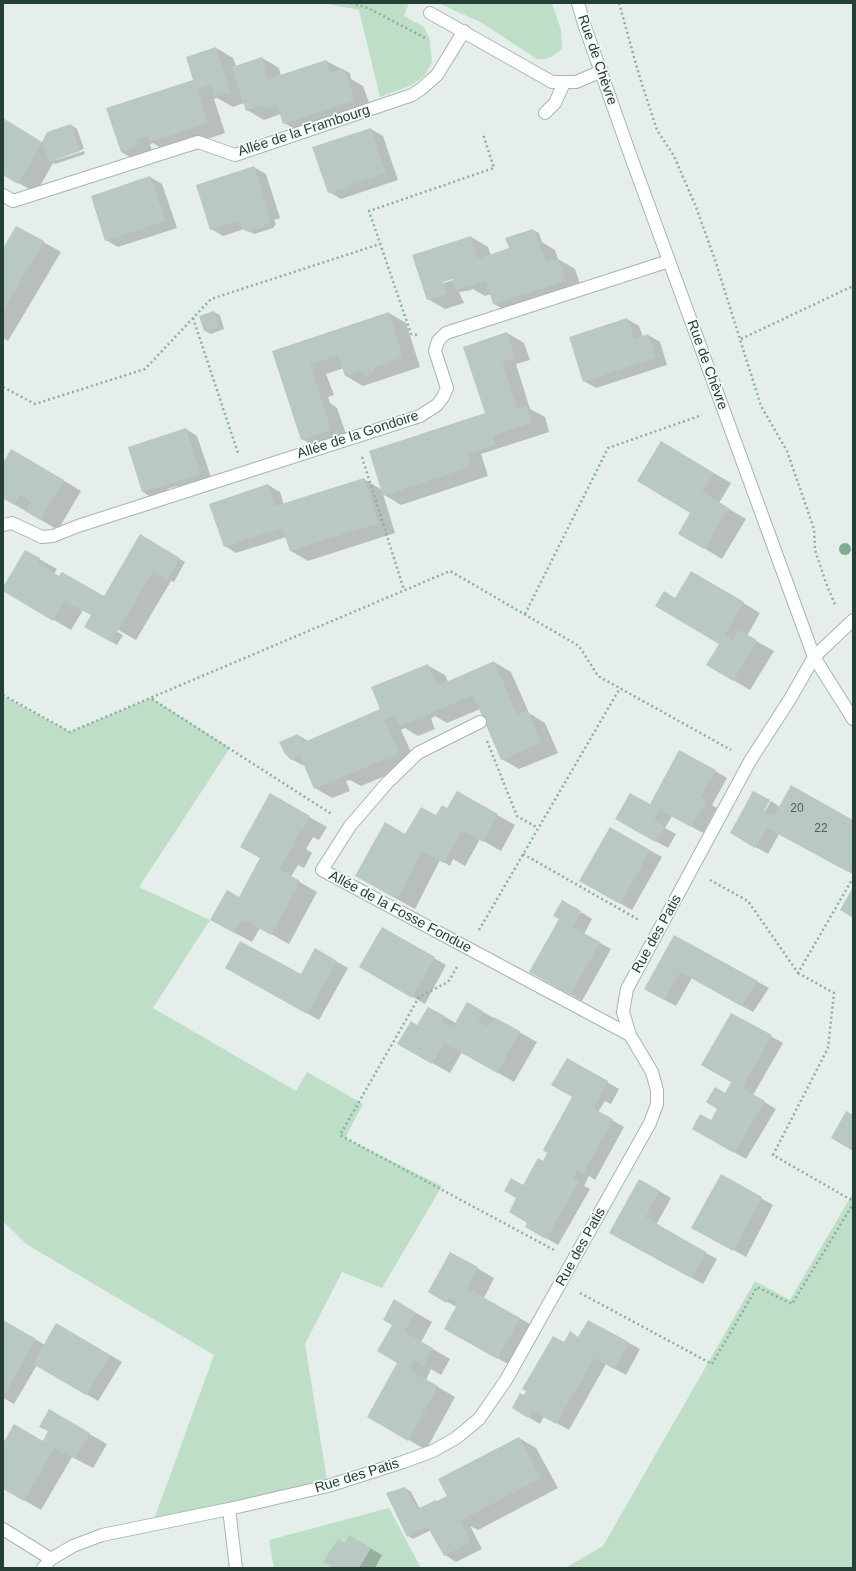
<!DOCTYPE html>
<html>
<head>
<meta charset="utf-8">
<style>
  body { margin:0 }
  #map { position:relative; width:856px; height:1571px; overflow:hidden; background:#e5eeea; font-family:Arial,sans-serif }
  canvas { display:block }
  .frame { position:absolute; inset:0; border:4px solid #243f38; pointer-events:none }
</style>
</head>
<body>
<div id="map">
<canvas width="856" height="1571"></canvas>
<div class="frame"></div>
</div>
<script>
const c = document.querySelector('canvas').getContext('2d');
c.lineJoin = 'round';
function paint(path, color) {
  c.fillStyle = color;
  c.fill(path, 'evenodd');
}
function shape(rows) {
  const path = new Path2D();
  for (const r of rows) {
    path.moveTo(r[0], r[1]);
    for (let i = 2; i < r.length; i += 2) path.lineTo(r[i], r[i + 1]);
  }
  return path;
}
function trace(path, color, width, dash) {
  c.strokeStyle = color;
  c.lineWidth = width;
  c.lineCap = dash ? 'butt' : 'round';
  c.setLineDash(dash || []);
  c.stroke(path);
}
function label(font, color, halo, rows, align = 'center') {
  c.font = font + ' Arial,sans-serif';
  c.lineWidth = 3.5;
  c.setLineDash([]);
  c.textBaseline = 'middle';
  c.strokeStyle = halo;
  c.fillStyle = color;
  for (const [text, x, y, turn = 0] of rows) {
    c.save();
    c.translate(x, y);
    c.rotate((+turn || 0) * Math.PI / 180);
    c.textAlign = isNaN(turn) ? turn : align;
    if (halo) c.strokeText(text, 0, 0);
    c.fillText(text, 0, 0);
    c.restore();
  }
}
const green = shape([
  [323,3,409,3,404,16,424,27,430,40,432,63,424,76,412,85,380,97,359,10],
  [438,3,552,3,561,30,562,49,553,56,546,59,537,59,482,23],
  [3,696,70,732,151,698,230,748,139,887,210,920,153,1008,296,1091,307,1072,363,1104,345,1138,442,1186,382,1288,342,1272,305,1344,328,1486,152,1525,214,1355,26,1244,3,1221],
  [853,1193,853,1568,565,1568,603,1546,755,1281,790,1300],
  [389,1508,421,1568,274,1568,269,1540]
]);
const shadow = shape([
  [216,48,233,58,236,66,262,58,279,68,281,76,326,61,350,73,351,79,363,86,372,111,302,133,284,123,281,114,264,120,247,110,244,103,233,107,217,98,214,99,225,133,168,152,153,143,150,144,154,157,139,162,121,152,194,81],
  [3,119,43,143,71,125,77,129,84,149,56,158,56,160,84,151,85,154,55,164,53,163,36,193,3,174],
  [371,129,383,136,398,180,341,199,329,192],
  [254,167,266,174,280,218,274,220,276,224,273,228,254,234,244,229,223,236,211,229],
  [150,177,162,184,177,228,118,247,106,240],
  [17,227,61,252,8,341,3,338,3,250],
  [533,230,539,233,542,242,555,250,558,259,575,269,582,290,512,314,494,304,491,294,485,296,471,288,472,290,459,292,464,303,445,309,428,299,414,256,471,237,488,247,491,256,512,249,506,238],
  [468,273,468,275,438,285,437,283],
  [214,312,220,315,224,329,211,334,205,331],
  [389,313,406,323,420,367,363,386,346,376,344,368,326,374,334,395,328,397,330,403,337,408,348,440,319,449,302,439,273,352],
  [627,319,639,326,643,337,648,335,660,342,667,365,596,388,584,381,570,338],
  [507,333,524,343,530,360,516,364,530,409,545,417,549,432,481,454,488,476,401,505,383,494,395,533,308,561,291,551,286,537,236,553,225,546,268,485,280,492,284,505,364,479,382,490,486,414],
  [186,429,197,436,212,480,184,489,177,486,167,489,169,494,154,499,143,492],
  [679,453,731,483,719,503,746,519,722,559,679,533,691,513],
  [29,460,81,491,58,530,5,499,3,503,3,465],
  [140,535,185,562,174,582,171,581,136,640,83,610,71,630,3,590,25,551,57,569,54,574,104,597],
  [708,582,760,613,747,636,774,651,750,690,733,680,720,644,675,599],
  [91,617,123,635,117,645,85,627],
  [494,662,511,672,529,713,545,723,558,753,519,769,502,759,480,709,447,723,435,716,431,719,435,729,418,736,405,728,401,730,416,763,361,786,350,780,346,781,350,791,332,798,315,788,306,767,291,759,298,735,308,741,381,709,427,665,445,675,448,682],
  [715,771,727,778,712,805,717,808,703,833,672,816,665,828,676,834,668,848,616,819,651,805],
  [457,793,515,825,501,851,480,839,465,866,453,859,450,866,440,860,415,909,373,886,405,835,448,810],
  [270,795,327,827,319,840,313,837,306,849,312,853,304,868,298,865,291,877,317,892,289,944,260,928,252,942,229,930,239,898,261,858],
  [771,801,780,807,853,821,853,874,779,834,768,854,731,833,761,815,762,816],
  [610,828,662,857,632,910,581,881],
  [581,912,592,919,584,934,611,949,582,1001,531,972],
  [382,928,446,965,425,1004,361,967],
  [674,936,769,988,753,1012,692,978,676,1006,657,996],
  [316,950,348,968,319,1020,226,967,301,976],
  [467,1003,537,1042,514,1082,462,1052,450,1073,399,1044,418,1026,429,1008,456,1023],
  [731,1014,783,1043,753,1095,776,1109,746,1159,693,1129,711,1122,732,1082],
  [567,1059,619,1089,611,1104,605,1101,598,1112,624,1127,595,1180,589,1176,584,1186,590,1189,558,1245,527,1227,529,1222,524,1186,543,1162,574,1096],
  [722,1176,773,1205,746,1257,693,1227],
  [640,1180,671,1198,656,1225,717,1259,703,1284,623,1240],
  [451,1253,494,1278,484,1298,537,1328,515,1368,462,1338,457,1307,429,1292],
  [395,1301,432,1322,421,1342,450,1359,441,1375,431,1369,426,1380,455,1397,426,1450,368,1416,398,1363,393,1325],
  [3,1321,45,1345,57,1324,122,1362,98,1401,37,1365,14,1404,3,1398],
  [588,1321,640,1349,626,1375,606,1364,569,1430,544,1416,540,1424,513,1408,524,1396,565,1343,579,1338],
  [49,1411,107,1444,93,1468,72,1457,41,1510,3,1488,3,1445,43,1442,49,1431],
  [519,1438,536,1448,558,1488,478,1530,470,1526,482,1549,456,1562,445,1555,431,1530,413,1539,408,1536,405,1488,411,1492,420,1509,448,1496],
  [349,1536,382,1555,375,1568,334,1568]
]);
const building = shape([
  [216,47,230,92,215,97,211,85,197,89,208,123,150,142,148,136,135,140,137,147,121,152,106,108,193,80,186,57],
  [262,57,268,79,326,60,331,73,344,69,355,101,283,124,277,105,265,109,263,105,246,111,232,67],
  [3,118,42,142,47,132,71,124,80,151,49,162,42,142,18,184,3,175],
  [371,128,386,173,328,193,312,147],
  [254,166,268,211,270,220,267,225,248,232,242,229,240,220,210,230,196,185],
  [150,176,165,221,105,241,91,196],
  [16,226,44,241,3,311,3,248],
  [533,229,546,262,558,258,566,281,493,304,486,281,456,290,453,279,443,282,447,294,427,300,412,255,471,236,478,259,509,248,505,238],
  [214,311,219,326,204,331,199,316],
  [389,312,403,357,374,367,374,373,366,376,361,371,345,376,338,355,310,364,331,430,301,440,272,351],
  [627,318,634,339,648,334,656,358,583,382,569,337],
  [507,332,515,358,502,362,517,409,527,406,532,422,492,436,495,445,467,454,471,466,383,496,369,451,485,413,463,347],
  [186,428,200,474,142,492,128,447],
  [661,441,714,473,702,492,729,508,704,549,678,534,690,513,637,481],
  [11,449,64,480,40,520,25,511,31,502,20,495,14,505,3,498,3,489,5,486,3,485,3,463],
  [364,478,378,523,290,551,282,528,224,547,209,504,268,484,275,506],
  [140,534,180,558,167,580,153,571,111,642,84,627,91,615,65,601,53,621,3,591,3,587,25,550,40,558,37,563,59,576,62,572,104,596],
  [691,571,744,602,724,635,733,640,739,630,757,640,733,681,706,665,719,644,655,606,664,591,675,598],
  [494,661,517,715,528,711,541,743,501,760,473,695,400,726,395,716,384,720,399,753,314,789,300,756,291,760,285,754,279,742,298,734,302,743,380,709,371,687,428,664,437,686],
  [679,750,716,770,700,797,706,801,691,827,660,810,654,820,665,827,655,842,615,819,630,793,650,804],
  [791,785,853,820,853,863,848,872,767,828,755,848,730,833,753,791,770,800,764,811,774,816],
  [457,791,498,814,483,842,462,830,444,863,422,851,397,899,355,876,385,822,405,834,421,807,436,815,442,805,447,808],
  [270,793,310,816,302,831,300,830,294,841,296,842,279,869,300,881,271,935,242,919,234,933,210,920,227,890,239,897,260,858,240,847],
  [610,827,650,850,620,904,579,881],
  [853,887,853,918,840,910],
  [562,900,581,911,573,927,600,942,570,995,529,972,559,919,553,916],
  [382,927,435,957,412,998,359,967],
  [674,935,758,981,741,1006,680,972,664,1000,644,989],
  [240,941,301,974,315,948,337,961,307,1014,225,968],
  [467,1002,483,1011,478,1021,488,1027,494,1017,520,1031,497,1073,444,1043,432,1064,397,1044,411,1021,417,1025,428,1007,445,1016,442,1021,453,1027],
  [731,1013,772,1035,742,1088,765,1101,734,1153,692,1129,700,1114,711,1120,717,1109,706,1102,715,1087,725,1093,731,1082,701,1065],
  [567,1058,608,1081,593,1108,613,1119,583,1174,577,1170,573,1178,579,1181,546,1239,525,1227,527,1223,509,1212,516,1198,504,1191,511,1178,523,1185,538,1158,543,1161,547,1153,543,1150,572,1097,551,1085],
  [846,1111,853,1115,853,1151,831,1138],
  [721,1174,762,1197,733,1251,691,1228],
  [639,1179,660,1191,645,1217,706,1252,691,1278,609,1233],
  [450,1252,478,1267,467,1288,520,1318,497,1359,444,1329,458,1303,449,1298,446,1303,428,1292],
  [394,1299,415,1312,404,1332,433,1348,423,1366,414,1360,409,1370,438,1386,408,1441,367,1417,397,1363,377,1351,392,1325,383,1320],
  [3,1320,36,1339,3,1397],
  [588,1320,629,1342,614,1369,594,1358,556,1424,532,1411,528,1418,512,1408,520,1393,524,1395,526,1391,522,1389,553,1336,564,1342,570,1331,578,1337],
  [56,1323,110,1355,86,1395,33,1364],
  [49,1409,90,1433,75,1459,54,1448,24,1501,3,1489,3,1443,14,1424,43,1441,48,1431,39,1427],
  [519,1437,541,1478,460,1521,470,1542,444,1556,427,1526,407,1537,386,1493,405,1487,417,1509,436,1500,437,1501,447,1496,438,1479],
  [349,1535,371,1548,359,1568,333,1568,323,1562,338,1539,345,1543]
]);
const path = shape([
  [351,3,368,8,425,38],
  [619,3,639,75,657,130,674,156,696,207,715,260,761,406,787,451,814,529,815,550,826,583,836,607],
  [193,318,238,453],
  [417,335,411,334,369,211,494,168,483,134],
  [741,339,853,286],
  [3,387,35,404,145,369,211,299,380,244],
  [362,457,404,590],
  [525,614,608,448,702,415],
  [3,695,70,732,450,571,579,646,598,676,731,750],
  [152,699,333,815],
  [487,741,517,816,538,828],
  [523,854,639,920],
  [710,880,748,901,798,973,853,878],
  [479,930,620,688],
  [457,967,448,982,419,997,340,1135,554,1250],
  [798,973,834,993,828,1048,773,1155,853,1201],
  [580,1293,712,1364,757,1287,792,1304,853,1204]
]);
const minor = shape([
  [578,3,585,27,631,157,814,657,853,719],
  [430,13,552,82,576,82,602,71],
  [545,113,555,103,564,83],
  [3,195,13,201,198,142,235,155,412,95,421,89,437,75,464,31],
  [3,525,12,523,42,537,53,536,78,526,420,416,437,405,443,397,447,388,435,351,438,341,446,333,669,261],
  [480,722,418,753,387,783,350,826,322,870,630,1035],
  [229,1509,236,1568],
  [3,1529,51,1559],
  [43,1568,51,1559,73,1546,102,1535,229,1509,328,1486,403,1462,433,1451,456,1438,479,1419,506,1380,650,1123,657,1104,657,1090,652,1072,630,1035,623,1012,627,989,750,761,790,699,814,657,853,620]
]);
const trees = [
  [845,549]
];
const numberNames = [
  ["20",797,809],
  ["22",821,829]
];
const streetNames = [
  ["Rue de Chèvre",597,60,71],
  ["Allée de la Frambourg",304,131,-18],
  ["Rue de Chèvre",707,365,70],
  ["Allée de la Gondoire",358,435,-18],
  ["Allée de la Fosse Fondue",400,912,28],
  ["Rue des Patis",657,934,-61],
  ["Rue des Patis",581,1247,-61],
  ["Rue des Patis",357,1476,-17]
];
paint(green, '#bfdec7');
paint(shadow, '#0003');
paint(building, '#bac8c3');
trace(minor, '#a7b6b1', 14);
trace(path, '#87b0a3', 2.5, [2, 3]);
trace(minor, '#fff', 12);
c.fillStyle = '#81ab93';
for (const [x, y] of trees) {
  c.beginPath();
  c.arc(x, y, 6, 0, 2 * Math.PI);
  c.fill();
}
label('12px', '#4a615b', null, numberNames);
label('14px', '#243f38', '#f5faf8', streetNames);
</script>
</body>
</html>
